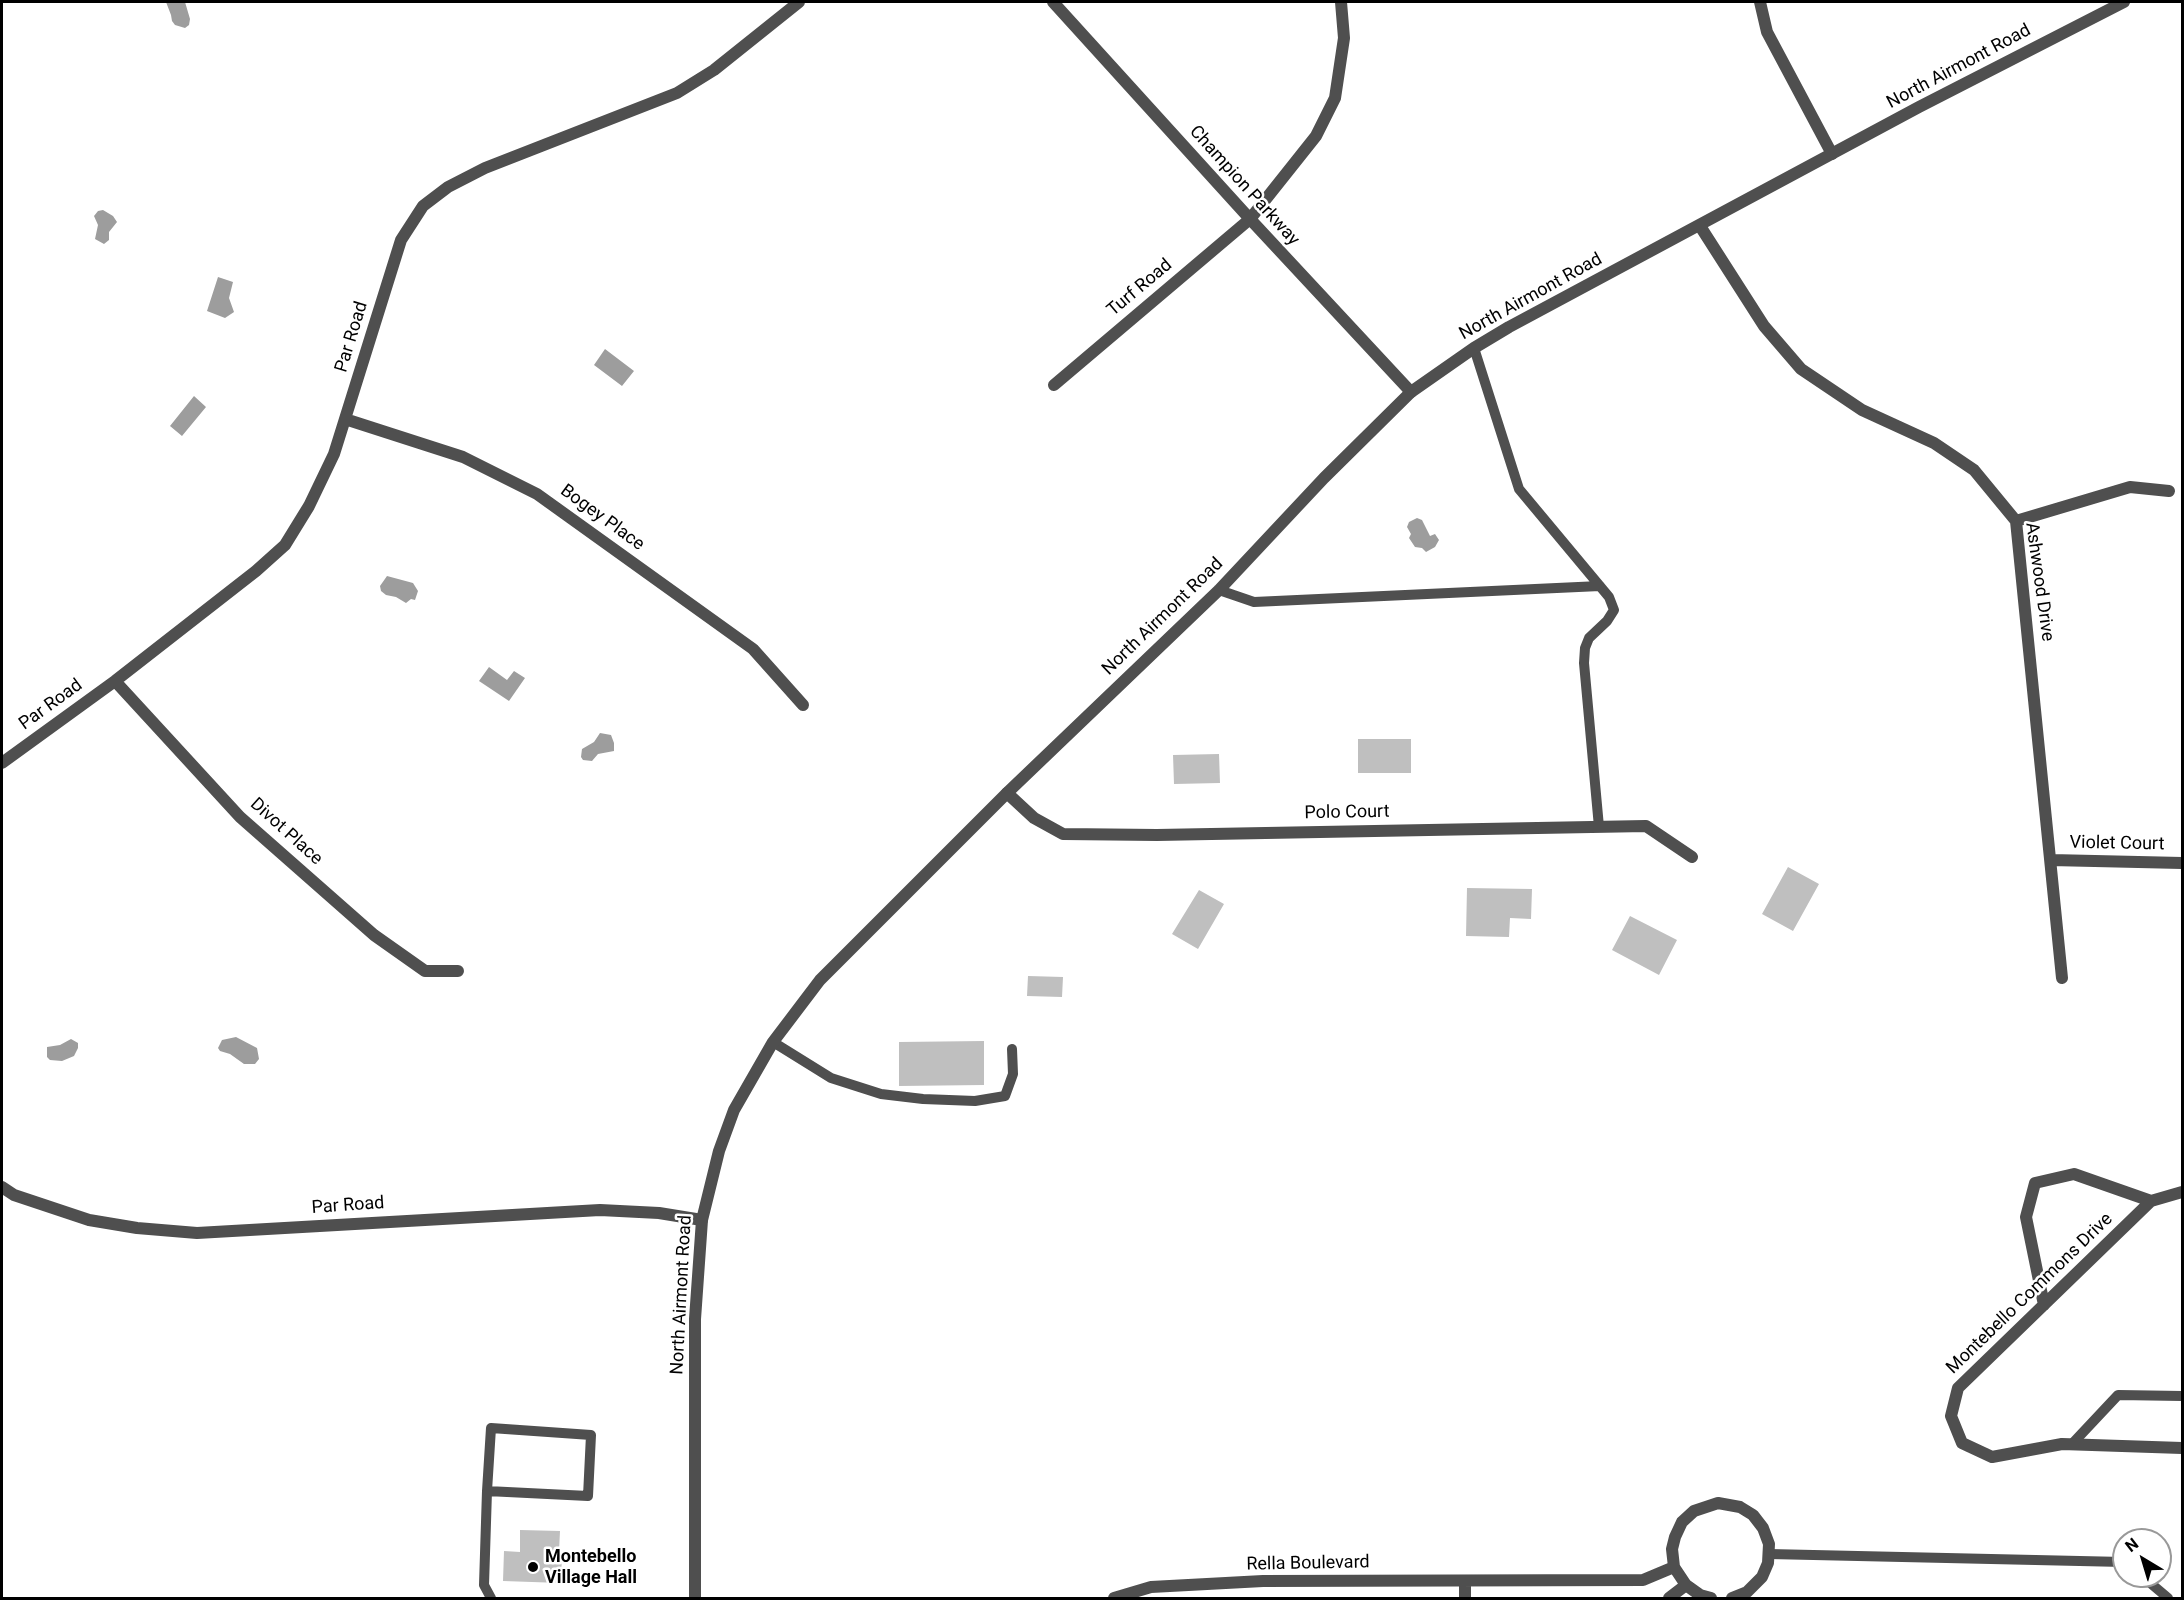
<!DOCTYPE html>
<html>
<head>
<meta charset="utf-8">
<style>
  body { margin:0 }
  #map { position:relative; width:2184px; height:1600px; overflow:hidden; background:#fff; font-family:Roboto,sans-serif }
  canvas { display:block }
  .frame { position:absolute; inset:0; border:3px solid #000; pointer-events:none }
  .north { position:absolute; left:2112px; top:1528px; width:60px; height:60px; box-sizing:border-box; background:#fff; border:2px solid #999; border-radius:50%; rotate:322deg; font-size:16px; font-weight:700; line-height:24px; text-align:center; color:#000 }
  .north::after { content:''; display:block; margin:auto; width:21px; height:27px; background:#000; clip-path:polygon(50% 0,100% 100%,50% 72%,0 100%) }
</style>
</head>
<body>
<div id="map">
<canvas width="2184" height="1600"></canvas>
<div class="frame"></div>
<div class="north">N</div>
</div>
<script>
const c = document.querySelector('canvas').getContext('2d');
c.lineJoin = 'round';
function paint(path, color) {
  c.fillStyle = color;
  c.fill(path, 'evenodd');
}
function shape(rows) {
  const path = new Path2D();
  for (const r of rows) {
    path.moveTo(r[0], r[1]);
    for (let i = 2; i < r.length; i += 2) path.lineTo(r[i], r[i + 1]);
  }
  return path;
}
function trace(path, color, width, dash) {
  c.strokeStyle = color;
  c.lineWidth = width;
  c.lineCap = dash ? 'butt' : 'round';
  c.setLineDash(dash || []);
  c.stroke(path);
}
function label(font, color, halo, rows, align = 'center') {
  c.font = font + ' Roboto,sans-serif';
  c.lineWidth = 5;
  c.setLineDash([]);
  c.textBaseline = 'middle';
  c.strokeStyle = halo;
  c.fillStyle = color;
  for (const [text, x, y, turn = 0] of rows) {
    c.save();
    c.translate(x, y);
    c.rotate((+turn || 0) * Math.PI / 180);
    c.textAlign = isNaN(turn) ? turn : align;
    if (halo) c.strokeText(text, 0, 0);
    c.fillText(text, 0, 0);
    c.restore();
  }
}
const water = shape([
  [166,2,185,2,190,19,189,25,185,28,175,25,172,21,171,15],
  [103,210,113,216,117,222,109,232,109,240,104,244,95,239,98,225,94,216,98,211],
  [218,277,233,282,229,298,234,312,225,318,207,311],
  [605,349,634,371,622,386,594,365],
  [194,396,206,407,182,436,170,426],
  [1417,518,1422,520,1430,536,1435,534,1439,540,1435,547,1426,552,1422,548,1415,547,1409,538,1411,534,1407,527,1409,522],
  [387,576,413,583,418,591,415,600,411,599,406,603,396,597,386,595,381,591,380,586],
  [489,667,507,680,514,671,525,678,509,701,479,681],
  [600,733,611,735,614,743,614,751,598,754,592,761,583,760,581,757,582,749,594,742],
  [236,1037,257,1048,259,1059,255,1064,244,1064,230,1054,220,1051,218,1048,222,1040],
  [71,1039,78,1043,78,1048,74,1056,62,1061,50,1060,47,1057,47,1047,60,1045]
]);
const building = shape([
  [1358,739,1411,739,1411,773,1358,773],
  [1219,754,1220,783,1174,784,1173,755],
  [1788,867,1819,884,1793,931,1762,914],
  [1467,888,1532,889,1531,919,1510,918,1509,937,1466,936],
  [1199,890,1224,904,1198,949,1172,934],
  [1630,916,1677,940,1659,975,1612,950],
  [1028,976,1063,977,1062,997,1027,996],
  [984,1041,984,1085,899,1086,899,1042],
  [520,1530,560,1531,559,1552,562,1552,561,1583,503,1581,504,1551,520,1552]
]);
const service = shape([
  [1474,348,1519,489,1609,597,1614,610,1607,621,1589,638,1585,648,1584,663,1599,827],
  [1219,590,1254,602,1600,586],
  [773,1042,831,1078,881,1094,923,1099,975,1101,1005,1096,1013,1074,1012,1049],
  [2072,1444,2118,1395,2182,1396],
  [487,1491,588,1496,591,1435,491,1428,487,1491,484,1585,491,1598],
  [1769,1554,2124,1562],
  [2142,1576,2168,1598]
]);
const minor = shape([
  [1053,2,1250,219,1411,392],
  [1760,2,1767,32,1832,154],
  [1700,226,1764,326,1801,369,1862,410,1934,443,1974,470,2016,521,2062,978],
  [1054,385,1250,219,1316,136,1335,98,1344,38,1341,2],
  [345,419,463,457,537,494,753,649,803,705],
  [2016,521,2130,487,2169,491],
  [115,681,240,817,374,935,425,971,458,971],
  [2,763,115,681,256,571,285,545,309,506,334,454,401,240,423,206,448,187,485,168,677,93,714,70,799,2],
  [1007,793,1034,818,1063,834,1157,835,1646,826,1692,857],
  [2051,860,2182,863],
  [2,1187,14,1195,89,1220,137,1228,197,1233,600,1210,659,1213,702,1220],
  [2182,1192,2151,1201,1958,1388,1951,1416,1962,1443,1992,1457,2062,1444,2182,1448],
  [2044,1305,2026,1217,2035,1183,2074,1174,2151,1201],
  [1114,1598,1151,1587,1263,1581,1643,1580,1674,1567],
  [1465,1598,1465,1581],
  [1669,1598,1686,1585],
  [1711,1598,1700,1595,1686,1585,1674,1567,1672,1549,1675,1537,1682,1522,1694,1511,1718,1503,1740,1507,1753,1515,1763,1528,1769,1544,1768,1563,1762,1577,1747,1592,1732,1598]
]);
const tertiary = shape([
  [695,1598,695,1319,702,1220,719,1151,734,1110,773,1042,820,980,1007,793,1219,590,1324,478,1411,392,1474,348,1509,327,1919,107,2124,2]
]);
const markers = [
  [533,1567,6,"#000"]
];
const streetNames = [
  ["North Airmont Road",1959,67,-28],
  ["Champion Parkway",1244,186,48],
  ["Turf Road",1140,288,-40],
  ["North Airmont Road",1531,297,-29],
  ["Par Road",352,337,-73],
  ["Bogey Place",602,518,36],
  ["Ashwood Drive",2039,582,82],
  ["North Airmont Road",1163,617,-44],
  ["Par Road",51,705,-36],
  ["Polo Court",1347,813,-1],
  ["Divot Place",286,832,42],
  ["Violet Court",2117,844,1],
  ["Par Road",348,1206,-4],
  ["Montebello Commons Drive",2030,1294,-44],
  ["North Airmont Road",682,1295,-87],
  ["Rella Boulevard",1308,1564,-1]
];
const poiNames = [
  ["Montebello",545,1557],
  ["Village Hall",545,1578]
];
paint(water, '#9d9d9d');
paint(building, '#bfbfbf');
trace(service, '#4f4f4f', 10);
trace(minor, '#4f4f4f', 12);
trace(tertiary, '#4f4f4f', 12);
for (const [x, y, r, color] of markers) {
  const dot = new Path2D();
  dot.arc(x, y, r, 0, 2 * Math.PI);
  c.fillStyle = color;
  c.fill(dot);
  trace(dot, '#fff', 2);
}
label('18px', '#000', '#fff', streetNames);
label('bold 18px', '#000', '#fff', poiNames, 'left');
</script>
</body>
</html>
